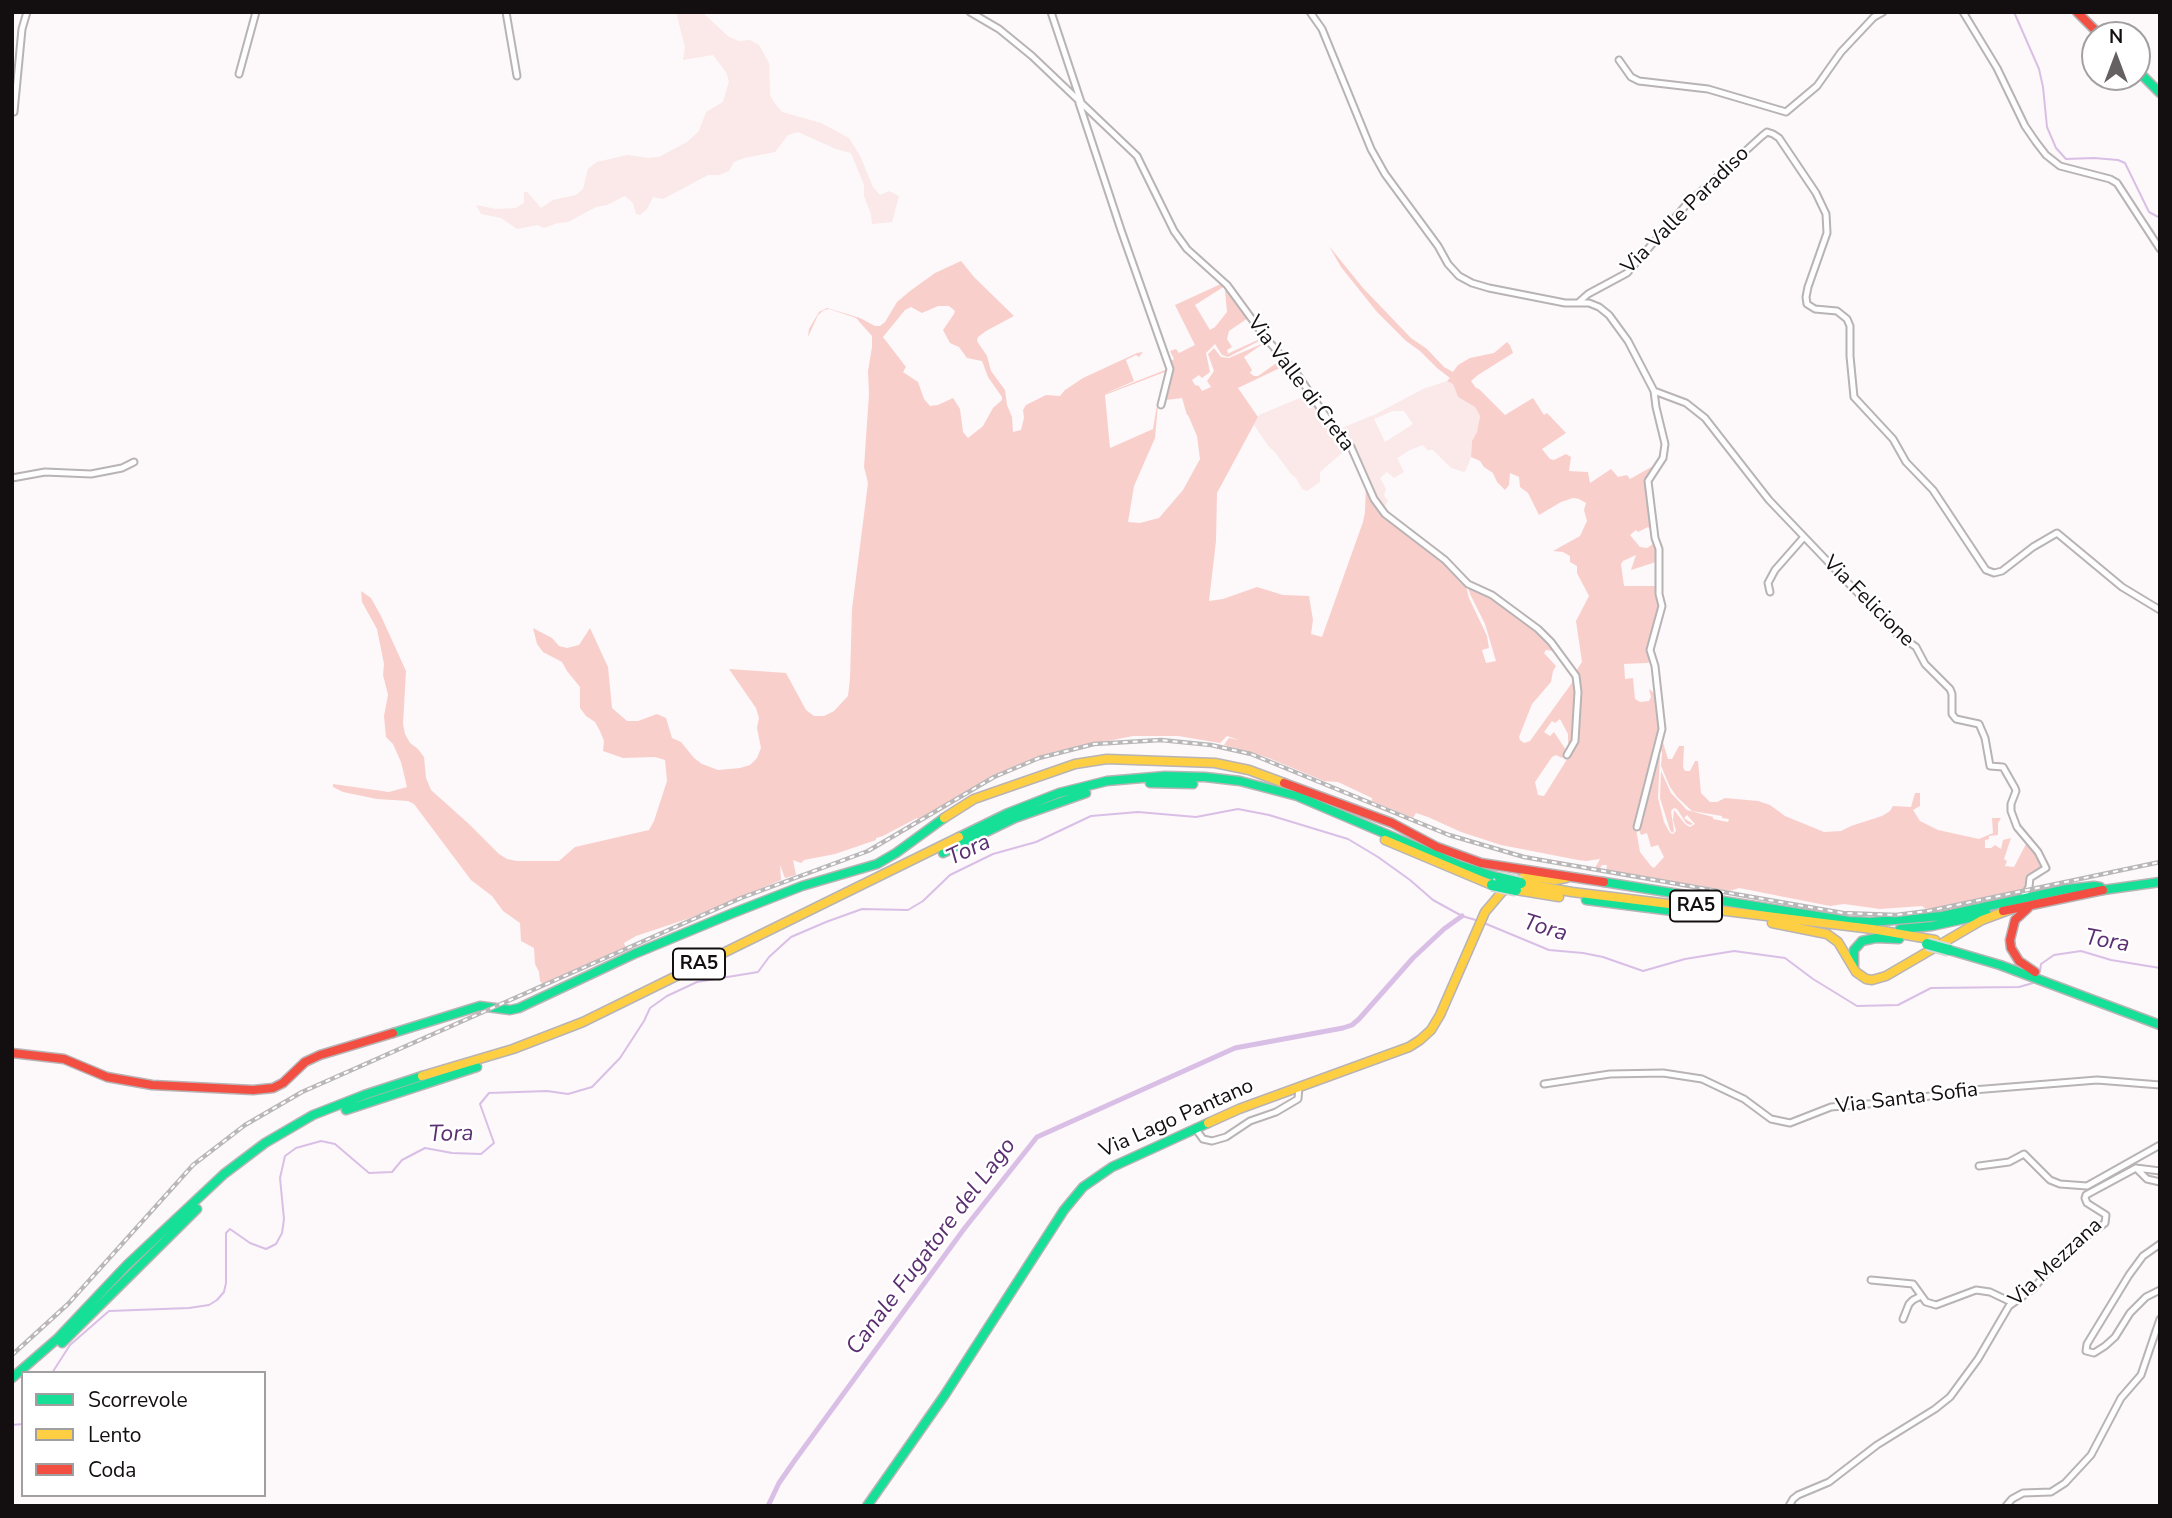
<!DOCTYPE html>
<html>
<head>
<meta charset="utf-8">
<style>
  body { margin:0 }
  #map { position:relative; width:2172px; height:1518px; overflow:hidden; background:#fdf8fa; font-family:"Nunito Sans",sans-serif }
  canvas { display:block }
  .frame { position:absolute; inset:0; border:14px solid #130e10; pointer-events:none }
  .legend { position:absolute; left:21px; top:1371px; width:245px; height:126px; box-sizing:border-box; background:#fff; border:2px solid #a19f9f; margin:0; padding:9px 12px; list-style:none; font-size:21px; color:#130e10 }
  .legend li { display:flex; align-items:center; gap:14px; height:35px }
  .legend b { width:35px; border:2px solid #a19f9f }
  .north { position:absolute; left:2081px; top:21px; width:70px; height:70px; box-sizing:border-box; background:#fff; border:2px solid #a19f9f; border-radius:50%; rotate:0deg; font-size:19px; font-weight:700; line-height:28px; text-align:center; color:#130e10 }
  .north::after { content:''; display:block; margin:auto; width:24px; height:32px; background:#656062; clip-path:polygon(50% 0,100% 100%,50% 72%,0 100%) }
</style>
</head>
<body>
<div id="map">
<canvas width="2172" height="1518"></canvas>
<div class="frame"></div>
<ul class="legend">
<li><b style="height:9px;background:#16e098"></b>Scorrevole</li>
<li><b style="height:9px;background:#ffcf43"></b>Lento</li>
<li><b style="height:9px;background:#f24e42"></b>Coda</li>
</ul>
<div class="north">N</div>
</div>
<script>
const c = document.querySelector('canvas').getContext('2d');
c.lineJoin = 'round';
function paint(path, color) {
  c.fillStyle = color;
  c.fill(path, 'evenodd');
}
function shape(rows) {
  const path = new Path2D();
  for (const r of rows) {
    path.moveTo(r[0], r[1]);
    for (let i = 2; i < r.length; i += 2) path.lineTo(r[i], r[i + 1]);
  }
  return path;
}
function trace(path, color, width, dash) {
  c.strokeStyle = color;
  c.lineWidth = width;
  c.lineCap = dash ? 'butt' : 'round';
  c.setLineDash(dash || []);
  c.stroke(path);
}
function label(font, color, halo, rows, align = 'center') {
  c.font = font + ' "Nunito Sans",sans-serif';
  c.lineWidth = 5;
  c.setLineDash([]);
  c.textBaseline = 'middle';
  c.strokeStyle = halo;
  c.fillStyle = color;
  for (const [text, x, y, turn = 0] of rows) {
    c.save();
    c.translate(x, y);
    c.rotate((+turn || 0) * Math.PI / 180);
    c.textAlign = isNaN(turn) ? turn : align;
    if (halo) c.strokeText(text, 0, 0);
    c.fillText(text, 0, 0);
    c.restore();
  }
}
const green = shape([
  [676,12,702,12,729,37,739,41,750,40,759,45,769,63,770,95,775,104,782,112,821,123,849,138,860,156,873,187,880,195,889,191,899,196,892,222,872,224,871,214,864,196,864,185,851,153,836,149,798,132,788,135,775,152,744,158,734,162,729,171,719,175,708,175,663,199,653,197,647,209,640,215,636,214,633,203,625,196,607,205,596,207,568,222,558,223,544,228,537,225,517,229,501,218,481,214,476,205,496,209,516,208,524,203,524,192,527,192,541,208,553,200,576,195,583,189,588,169,597,162,627,155,649,158,659,157,687,142,699,131,706,112,723,102,729,81,726,72,713,55,683,60,685,47],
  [1447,381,1453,384,1458,397,1475,407,1480,416,1477,432,1472,441,1471,457,1466,470,1464,472,1451,468,1433,450,1427,450,1423,445,1410,450,1397,458,1404,472,1394,478,1387,472,1380,478,1386,489,1384,496,1388,500,1386,505,1381,506,1370,487,1352,446,1337,430,1376,414,1423,389],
  [1393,411,1404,411,1413,424,1385,442,1374,419],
  [1309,393,1349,447,1320,472,1320,482,1307,491,1302,489,1296,478,1291,474,1274,451,1269,447,1254,425,1259,415,1300,398,1307,397]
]);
const forest = shape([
  [1329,246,1363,288,1411,338,1427,349,1444,367,1453,372,1458,365,1470,358,1494,353,1507,342,1510,345,1513,353,1478,375,1471,381,1476,388,1479,389,1505,415,1533,398,1544,415,1547,413,1566,433,1542,449,1550,459,1554,460,1566,454,1571,457,1569,471,1588,472,1590,483,1611,469,1618,477,1627,475,1630,479,1655,465,1648,485,1655,536,1648,527,1638,532,1636,530,1630,535,1640,547,1647,548,1653,544,1656,540,1656,562,1631,570,1636,555,1623,561,1621,564,1624,586,1658,586,1660,603,1659,617,1650,644,1652,661,1647,663,1624,664,1625,679,1633,678,1635,699,1640,702,1649,701,1651,697,1649,689,1659,697,1660,717,1658,737,1636,829,1640,852,1651,866,1654,868,1664,857,1658,845,1651,847,1647,833,1641,835,1639,830,1659,746,1660,756,1658,798,1664,822,1670,833,1673,834,1676,831,1673,820,1674,810,1685,824,1690,827,1695,824,1687,815,1684,818,1693,824,1690,825,1686,823,1677,809,1674,808,1671,811,1674,831,1672,833,1670,830,1660,798,1661,771,1671,793,1687,810,1713,817,1713,819,1728,822,1729,819,1722,818,1722,816,1692,811,1677,797,1670,787,1661,766,1662,753,1659,744,1661,736,1668,759,1672,759,1679,746,1684,746,1683,767,1685,771,1690,771,1695,761,1698,761,1701,793,1710,802,1717,802,1725,798,1758,801,1770,805,1785,816,1824,832,1841,831,1851,826,1882,816,1890,811,1893,806,1911,807,1915,793,1920,793,1920,806,1913,810,1920,821,1938,830,1979,839,1993,833,1992,818,2001,818,1998,823,1998,840,1998,835,1989,836,1989,839,1985,840,1985,848,1991,848,1995,845,2001,849,2003,840,2011,838,2004,859,2007,861,2005,866,2014,867,2027,842,2045,867,2030,876,2026,889,1927,910,1922,906,1880,909,1844,904,1830,906,1739,888,1730,891,1690,884,1689,886,1606,871,1607,865,1602,865,1599,870,1595,868,1600,859,1586,861,1578,860,1501,845,1461,832,1428,817,1416,813,1413,818,1372,801,1372,798,1338,782,1324,781,1266,757,1224,745,1229,738,1239,740,1227,736,1220,743,1178,736,1133,736,1053,752,1013,767,978,785,920,821,917,818,883,836,876,838,876,840,835,854,804,860,801,863,793,860,796,875,785,878,780,865,781,880,690,918,636,936,624,943,626,949,543,985,540,981,539,972,535,964,534,948,521,941,520,923,503,911,492,896,471,880,414,804,408,801,377,799,343,792,333,787,333,784,389,792,407,787,401,762,393,744,386,737,384,716,388,695,383,675,384,664,377,629,362,602,361,591,371,598,381,616,406,671,403,724,405,734,410,743,418,749,424,757,426,778,431,790,469,824,499,854,507,859,517,861,559,861,575,847,649,830,654,821,667,781,665,760,655,757,623,758,603,751,604,741,600,731,595,722,586,716,580,708,580,687,567,671,562,662,543,652,537,644,533,628,552,638,559,646,567,648,579,645,590,628,608,667,612,708,627,721,638,721,657,714,666,718,672,738,681,742,694,758,702,764,718,770,740,768,750,765,757,758,761,748,757,728,759,718,756,708,729,669,786,673,806,710,814,716,824,716,834,711,848,696,850,679,852,609,868,483,864,467,869,394,868,371,872,347,872,336,856,318,829,309,824,310,818,315,808,337,809,329,819,312,827,308,860,318,875,326,880,326,885,322,897,302,910,291,935,273,961,261,974,277,1014,316,986,331,978,337,977,341,987,356,991,371,1005,390,1007,405,1012,417,1013,432,1021,430,1024,418,1023,410,1026,405,1046,395,1060,396,1065,390,1083,378,1137,353,1143,352,1139,357,1136,355,1126,360,1134,381,1102,395,1170,368,1170,370,1105,395,1110,448,1153,429,1157,405,1167,374,1169,373,1158,405,1155,438,1134,486,1128,522,1140,523,1159,518,1183,490,1200,459,1197,436,1188,415,1187,415,1182,398,1166,400,1165,402,1162,400,1172,370,1169,359,1171,361,1174,359,1170,351,1176,349,1179,353,1195,345,1175,305,1223,283,1225,286,1195,305,1210,330,1215,327,1227,312,1225,291,1227,290,1248,318,1229,331,1227,339,1232,347,1227,350,1228,353,1225,355,1262,338,1252,321,1265,338,1228,357,1222,355,1215,344,1206,353,1210,372,1202,378,1199,375,1192,380,1195,385,1199,386,1202,391,1211,387,1207,381,1214,371,1208,354,1214,348,1221,357,1229,358,1264,343,1244,357,1252,370,1250,373,1254,376,1258,376,1278,362,1282,363,1284,366,1238,388,1258,417,1217,493,1216,541,1209,601,1223,599,1257,587,1283,595,1309,596,1313,620,1311,634,1322,637,1363,522,1365,512,1366,483,1379,506,1390,519,1441,558,1465,582,1469,598,1487,636,1489,648,1482,650,1486,663,1496,661,1485,624,1470,594,1468,588,1471,585,1500,600,1537,629,1550,644,1553,651,1546,650,1544,653,1556,666,1553,671,1551,682,1532,704,1519,737,1520,740,1524,743,1530,741,1574,680,1576,679,1577,718,1573,748,1568,743,1568,734,1560,719,1555,723,1552,721,1544,732,1550,736,1554,732,1568,753,1562,758,1556,755,1552,757,1535,782,1538,795,1544,796,1576,745,1580,702,1579,679,1576,671,1582,662,1576,621,1589,596,1577,573,1577,566,1570,562,1570,556,1563,552,1553,551,1580,536,1587,521,1584,510,1586,503,1579,499,1573,498,1561,502,1539,515,1528,493,1520,487,1519,477,1510,473,1509,485,1505,490,1497,482,1493,473,1484,467,1480,461,1471,457,1472,441,1477,432,1480,416,1475,407,1458,397,1453,384,1447,381,1450,378,1437,368,1420,351,1406,341,1377,312,1341,267],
  [938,306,949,306,955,311,954,314,943,330,950,343,959,347,967,358,982,361,988,377,1002,397,1002,400,993,408,983,426,968,438,963,432,960,409,953,398,938,405,930,406,924,399,918,382,903,372,906,367,883,337,905,310,911,307,922,313]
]);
const stream = shape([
  [2014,12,2039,69,2043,87,2047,127,2056,148,2066,159,2094,158,2118,160,2125,163,2149,212,2160,218],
  [1484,923,1549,950,1583,953,1603,957,1643,971,1685,959,1734,951,1785,958,1813,979,1857,1006,1898,1005,1931,988,2019,987,2033,983],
  [2040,971,2041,964,2054,955,2081,951,2111,960,2160,968],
  [52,1373,70,1345,109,1311,189,1308,209,1305,217,1300,224,1292,226,1283,226,1233,230,1229,250,1243,266,1249,276,1244,282,1233,284,1219,280,1178,285,1156,296,1148,321,1141,335,1144,369,1173,392,1172,402,1160,425,1148,452,1153,481,1154,494,1143,480,1104,489,1093,547,1091,568,1094,592,1087,620,1058,644,1021,650,1008,667,996,697,982,758,972,769,957,791,937,826,922,862,909,908,910,923,901,950,875,993,854,1036,842,1091,816,1138,812,1196,817,1238,809,1269,815,1348,839,1378,857,1410,880,1433,900,1462,916,1479,921],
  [12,1425,23,1424]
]);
const canal = shape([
  [768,1506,779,1483,795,1460,964,1229,1037,1137,1235,1048,1343,1028,1352,1025,1359,1019,1413,958,1444,929,1462,916]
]);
const street = shape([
  [506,12,517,76],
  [970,12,999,29,1032,56,1137,156,1174,231,1187,249,1227,285,1265,337,1297,374,1331,424,1351,447,1374,499,1385,514,1445,560,1468,584,1492,595,1538,629,1551,642,1576,676,1578,692,1575,741,1567,755],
  [1051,12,1081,102],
  [1310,12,1322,29,1371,149,1385,174,1438,246,1448,264,1459,276,1472,283,1489,288,1565,303,1589,303,1599,307,1609,315,1628,341,1654,391,1686,403,1705,418,1769,500,1896,633,1916,647,1925,664,1950,689,1952,694,1952,714,1956,719,1979,724,1985,738,1990,766,2003,767,2015,788,2016,791,2011,804,2011,811,2017,827,2038,852,2046,868,2030,878,2029,887,2023,897],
  [1963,12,1997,68,2025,126,2036,142,2046,155,2060,166,2110,179,2117,183,2160,249],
  [1619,60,1631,77,1639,81,1708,89,1786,112,1817,86,1841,52,1874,17,1883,12],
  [239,74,256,12],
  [1079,103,1121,230,1170,369,1161,405],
  [14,112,22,29,27,12],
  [1579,302,1588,294,1627,273,1686,205,1762,136,1767,132,1773,134,1779,138,1816,193,1826,214,1827,233,1808,287,1806,297,1807,304,1815,309,1837,311,1847,319,1850,326,1850,356,1854,397,1893,439,1906,462,1933,490,1986,570,1994,573,2002,571,2033,547,2057,533,2122,587,2160,610],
  [12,478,45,472,91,474,122,468,134,462],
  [1770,592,1768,583,1775,570,1804,537],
  [1637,827,1662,729,1655,666,1650,650,1662,606,1659,594,1659,549,1655,538,1648,481,1663,458,1665,444,1656,407,1654,391],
  [1544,1084,1610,1074,1663,1073,1702,1079,1744,1099,1771,1119,1790,1123,1831,1107,1880,1103,1973,1090,2097,1080,2160,1085],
  [1195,1128,1203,1139,1212,1141,1226,1137,1250,1121,1276,1112,1298,1099,1299,1087],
  [1979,1166,2009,1162,2024,1154,2050,1180,2060,1184,2087,1186,2160,1145],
  [2136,1168,2147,1179,2160,1182],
  [2136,1168,2160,1171],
  [2160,1244,2143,1256,2129,1275,2087,1344,2086,1351,2094,1353,2105,1346,2115,1337,2130,1313,2146,1297,2160,1290],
  [1871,1280,1913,1284,1926,1302,1936,1305,1976,1290,1990,1292,2013,1303],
  [1903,1319,1909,1304,1913,1300,1921,1296],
  [1789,1506,1793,1499,1798,1495,1829,1482,1877,1445,1935,1409,1950,1397,1978,1359,2009,1306,2034,1288,2061,1255,2105,1223,2106,1215,2087,1203,2085,1198,2086,1195,2136,1168],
  [2006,1506,2012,1499,2023,1493,2051,1492,2065,1483,2091,1455,2121,1398,2141,1375,2160,1319]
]);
const fast = shape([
  [2137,70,2160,93],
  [1150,783,1193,784],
  [959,837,1008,813,1059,793,1107,781,1165,776,1205,777,1240,781,1297,796,1459,865,1500,878],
  [943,853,1015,818,1086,793],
  [1604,882,1849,921,1871,922,1942,916,2067,889,2094,886,2100,887,2103,890,2160,882],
  [1586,900,1712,916],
  [1900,929,1932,926,1987,914],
  [1949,950,2000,965,2160,1025],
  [1854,966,1854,950,1862,941,1876,938,1899,939],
  [393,1033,480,1006,510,1010,519,1008,634,954,733,913,802,886,877,864,896,853,944,818],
  [346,1110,477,1067],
  [62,1343,197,1209],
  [12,1378,57,1339,127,1265,224,1174,265,1143,313,1115,364,1095,422,1076],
  [867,1506,944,1396,1064,1210,1083,1187,1112,1167,1208,1123]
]);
const slow = shape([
  [944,818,974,799,1075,764,1107,759,1215,763,1249,770,1284,783],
  [1385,840,1492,885],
  [1521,883,1572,892,1872,929,1935,940],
  [1516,890,1559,897],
  [1772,923,1827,934,1838,942,1856,972,1866,979,1872,980,1886,976,1982,920,2009,910],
  [422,1076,513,1049,583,1022,959,837],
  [1208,1123,1239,1109,1409,1047,1420,1040,1431,1030,1440,1015,1485,912,1502,892,1525,876,1555,880,1566,878]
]);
const jam = shape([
  [2077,12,2100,35],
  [1284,783,1392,823,1437,847,1481,863,1604,882],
  [2028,908,2015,920,2010,940,2011,948,2019,961,2035,972],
  [2003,911,2103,890],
  [12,1053,64,1059,107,1077,152,1085,253,1090,273,1088,283,1083,305,1062,320,1055,393,1033]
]);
const rail = shape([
  [12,1355,68,1304,193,1165,245,1125,302,1092,741,898,868,851,994,777,1039,758,1094,744,1161,740,1211,745,1251,754,1449,835,1524,857,1843,913,1896,915,1928,911,2160,862]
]);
const fastBridge = shape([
  [1500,878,1521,883],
  [1492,885,1516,890],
  [1927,944,1949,950]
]);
const shields = [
  [1696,906,52],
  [699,964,52]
];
const shieldNames = [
  ["RA5",1696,906],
  ["RA5",699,964]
];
const streetNames = [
  ["Via Valle Paradiso",1686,211,-45],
  ["Via Valle di Creta",1300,384,53],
  ["Via Felicione",1868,602,45],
  ["Via Santa Sofia",1907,1099,-7],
  ["Via Lago Pantano",1177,1119,-24],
  ["Via Mezzana",2056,1263,-43]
];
const waterNames = [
  ["Tora",969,851,-25],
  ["Tora",1545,929,17],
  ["Tora",2107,942,10],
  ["Tora",451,1135,-1],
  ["Canale Fugatore del Lago",932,1247,-53]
];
paint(green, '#fae9e8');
paint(forest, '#f9cfcc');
trace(stream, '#d9bfe6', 2);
trace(canal, '#d9bfe6', 5);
trace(street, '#b8b3b5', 9);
trace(fast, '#b8b3b5', 11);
trace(slow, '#b8b3b5', 11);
trace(jam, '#b8b3b5', 11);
trace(street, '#fffefe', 5);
trace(fast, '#16e098', 8);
trace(slow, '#ffcf43', 8);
trace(jam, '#f24e42', 8);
trace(rail, '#b9b7b8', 4.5);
trace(rail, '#fff', 2, [5]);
trace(fastBridge, '#d8d6d7', 14, []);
trace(fastBridge, '#16e098', 10);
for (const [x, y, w] of shields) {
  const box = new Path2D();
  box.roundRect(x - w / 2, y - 15.5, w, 31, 5);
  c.fillStyle = '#fff';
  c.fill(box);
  trace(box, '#130e10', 2);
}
label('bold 19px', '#130e10', null, shieldNames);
label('21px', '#130e10', '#fff', streetNames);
label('italic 23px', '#5a2e71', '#fff', waterNames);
</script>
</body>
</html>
